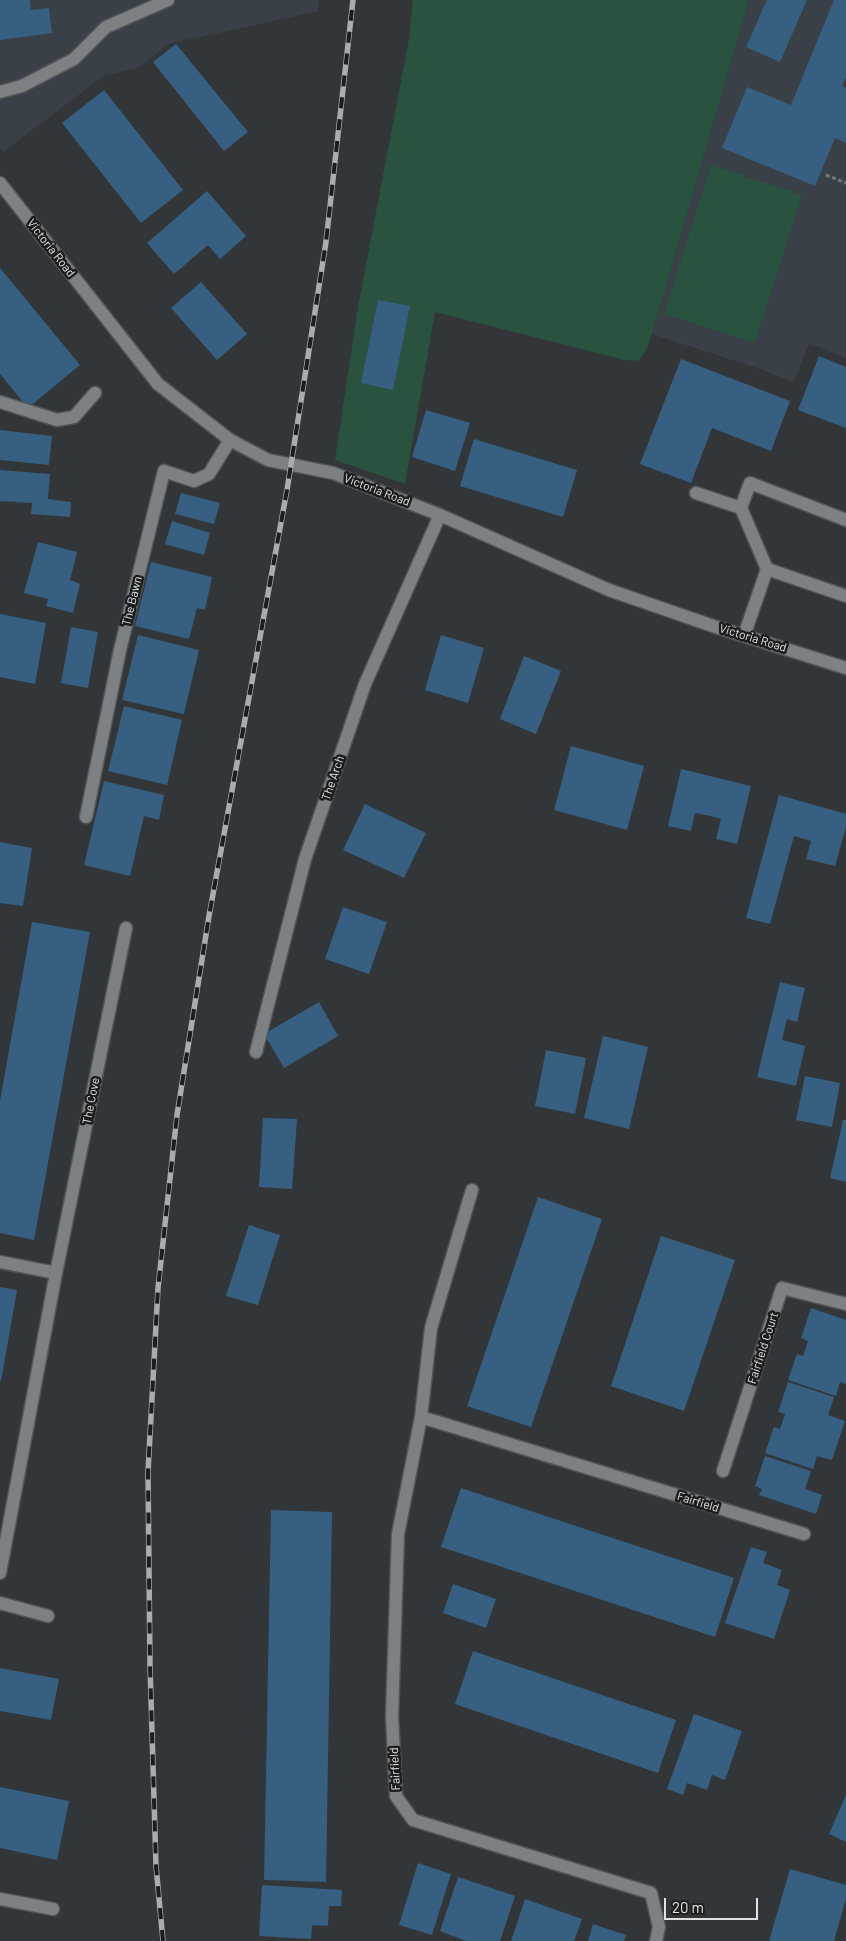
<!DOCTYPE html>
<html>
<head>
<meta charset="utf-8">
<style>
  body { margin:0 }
  #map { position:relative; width:846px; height:1941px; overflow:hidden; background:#333638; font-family:Barlow,sans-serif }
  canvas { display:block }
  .scale { position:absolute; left:664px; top:1898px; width:94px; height:22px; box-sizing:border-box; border:2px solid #e0e2e3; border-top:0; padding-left:6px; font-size:15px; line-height:18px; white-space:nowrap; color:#e0e2e3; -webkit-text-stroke:4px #1c1d1e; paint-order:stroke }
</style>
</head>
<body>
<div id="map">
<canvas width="846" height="1941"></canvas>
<div class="scale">20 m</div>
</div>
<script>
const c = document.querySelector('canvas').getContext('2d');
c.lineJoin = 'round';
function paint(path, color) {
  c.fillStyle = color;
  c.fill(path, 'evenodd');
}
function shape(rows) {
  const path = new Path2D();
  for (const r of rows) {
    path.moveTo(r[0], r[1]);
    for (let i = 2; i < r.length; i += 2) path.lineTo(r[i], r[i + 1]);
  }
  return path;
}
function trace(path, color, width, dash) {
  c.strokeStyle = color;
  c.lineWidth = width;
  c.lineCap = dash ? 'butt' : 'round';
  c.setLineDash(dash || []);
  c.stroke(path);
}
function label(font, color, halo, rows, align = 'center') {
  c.font = font + ' Barlow,sans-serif';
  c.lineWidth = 5;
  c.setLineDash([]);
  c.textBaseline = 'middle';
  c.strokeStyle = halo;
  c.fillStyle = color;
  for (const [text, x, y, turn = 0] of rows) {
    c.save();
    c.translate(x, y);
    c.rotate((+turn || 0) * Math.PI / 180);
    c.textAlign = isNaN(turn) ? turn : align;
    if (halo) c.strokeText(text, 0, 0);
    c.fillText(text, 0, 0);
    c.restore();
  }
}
const built = shape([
  [0,0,318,0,319,11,168,44,138,68,105,75,3,152,0,148],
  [749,0,846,0,846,358,809,343,794,382,760,369,652,334]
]);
const green = shape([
  [413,0,749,0,652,334,647,348,638,361,625,360,435,312,405,484,335,460,358,307,409,39],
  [711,165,802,195,755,343,664,314]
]);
const building = shape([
  [0,0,30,0,31,10,49,8,52,33,0,40],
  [767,0,807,0,780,62,746,47],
  [834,0,846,0,846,77,842,86,846,88,846,143,835,138,815,186,722,148,747,87,791,105],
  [176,44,248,132,224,151,153,62],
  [104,90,183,190,141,223,62,123],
  [207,191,246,236,220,259,208,245,174,274,147,243],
  [0,268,80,365,28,408,0,374],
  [201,282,247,334,217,360,171,308],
  [378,300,410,306,393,390,361,383],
  [819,356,846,367,846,428,798,410],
  [681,359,790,401,771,451,712,428,691,483,640,464],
  [426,410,470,423,455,471,412,457],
  [0,430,52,436,49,465,0,460],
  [474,439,577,470,563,517,460,486],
  [0,470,50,474,48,499,71,502,70,517,31,514,32,503,0,501],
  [181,493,220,503,214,524,175,514],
  [172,521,210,533,204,555,165,544],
  [38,542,77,552,70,580,80,584,73,613,46,606,48,599,24,593],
  [151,562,212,577,205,610,197,608,189,639,135,626],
  [0,614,46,623,35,684,0,677],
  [71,627,98,632,88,688,61,683],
  [138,635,199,650,184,714,122,700],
  [441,635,484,648,468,703,425,690],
  [524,656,561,671,536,734,500,719],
  [124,706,182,720,167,785,108,771],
  [571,746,644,766,627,830,554,810],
  [681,769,751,786,737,844,716,839,721,819,711,816,695,813,691,831,668,826],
  [104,781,164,795,159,820,144,816,130,876,84,865],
  [779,795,846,814,846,827,835,866,806,859,811,841,794,836,770,924,746,918],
  [365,804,426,833,404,878,343,850],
  [0,842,32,848,23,906,0,903],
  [343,907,387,922,369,974,325,959],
  [32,922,90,932,34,1240,0,1233,0,1101],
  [780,982,805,988,797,1022,787,1019,782,1040,805,1046,796,1086,757,1077],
  [319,1002,338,1036,284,1068,264,1034],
  [603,1036,648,1047,629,1129,584,1118],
  [546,1050,586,1058,575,1114,535,1106],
  [805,1076,840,1083,832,1127,796,1120],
  [263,1118,297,1119,292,1189,259,1187],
  [843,1120,846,1120,846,1182,830,1178],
  [538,1197,602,1219,531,1427,467,1406],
  [249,1225,280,1235,258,1305,226,1296],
  [661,1236,735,1260,684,1411,611,1386],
  [0,1287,17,1290,1,1381,0,1381],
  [811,1308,846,1320,846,1384,840,1382,836,1396,788,1380,797,1354,803,1356,808,1341,801,1338],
  [788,1382,834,1397,828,1415,845,1421,832,1460,817,1456,813,1469,765,1453,774,1427,780,1429,785,1414,778,1412],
  [765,1456,811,1471,805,1489,822,1495,816,1514,759,1495,762,1489,755,1486],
  [461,1488,734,1578,715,1637,441,1547],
  [271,1510,332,1512,326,1882,264,1880],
  [751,1547,767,1552,763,1563,782,1570,777,1585,790,1590,774,1639,725,1623],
  [453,1584,496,1599,486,1628,443,1613],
  [473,1651,676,1720,658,1773,455,1704],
  [0,1668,59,1679,51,1720,0,1711],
  [694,1714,742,1731,725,1780,712,1775,707,1790,687,1783,683,1795,667,1789],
  [0,1787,69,1801,57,1860,0,1848],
  [846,1795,846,1842,829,1834],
  [418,1863,451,1874,432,1935,399,1925],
  [790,1869,846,1885,846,1899,834,1941,769,1941],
  [458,1877,515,1896,500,1941,466,1941,440,1931],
  [262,1885,342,1890,341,1906,329,1906,328,1926,312,1925,311,1939,259,1936],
  [525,1899,582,1919,574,1941,511,1941],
  [593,1924,626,1935,624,1941,588,1941]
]);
const path = shape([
  [826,175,846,183]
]);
const minor = shape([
  [0,92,22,86,74,59,106,27,168,0],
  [0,183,158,384,230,440,268,460,333,473,440,515,609,590,713,626,846,668],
  [0,402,57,420,74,417,95,393],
  [696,493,741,508],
  [846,520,750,483,741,508,767,569,846,596],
  [744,636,767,569],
  [86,817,120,650,164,471,194,481,209,474,230,440],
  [256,1052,305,859,365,684,440,515],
  [472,1190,431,1328,421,1417,398,1534,392,1716,396,1796,413,1820,651,1893,659,1927,656,1941],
  [0,1262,56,1273,126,928],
  [421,1417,804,1534],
  [723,1471,782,1288,846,1304],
  [0,1573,56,1273],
  [0,1603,48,1616],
  [0,1899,53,1909]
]);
const rail = shape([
  [163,1941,156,1866,150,1665,148,1472,158,1288,177,1115,209,916,287,490,326,242,353,0]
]);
const streetNames = [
  ["Victoria Road",51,248,52],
  ["Victoria Road",377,490,21],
  ["The Bawn",132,601,-76],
  ["Victoria Road",753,638,17],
  ["The Arch",333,778,-71],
  ["The Cove",91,1101,-79],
  ["Fairfield Court",763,1348,-72],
  ["Fairfield",698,1502,17],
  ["Fairfield",395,1769,-93]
];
paint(built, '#394047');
paint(green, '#29523f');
paint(building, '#375f81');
trace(minor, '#525456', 15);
trace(path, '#75787a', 3, [4, 2.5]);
trace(minor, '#7e8184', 12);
trace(rail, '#aaadae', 5.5);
trace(rail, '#1c1d1e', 4, [11]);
label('12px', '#e0e2e3', '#1c1d1e', streetNames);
</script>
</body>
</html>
